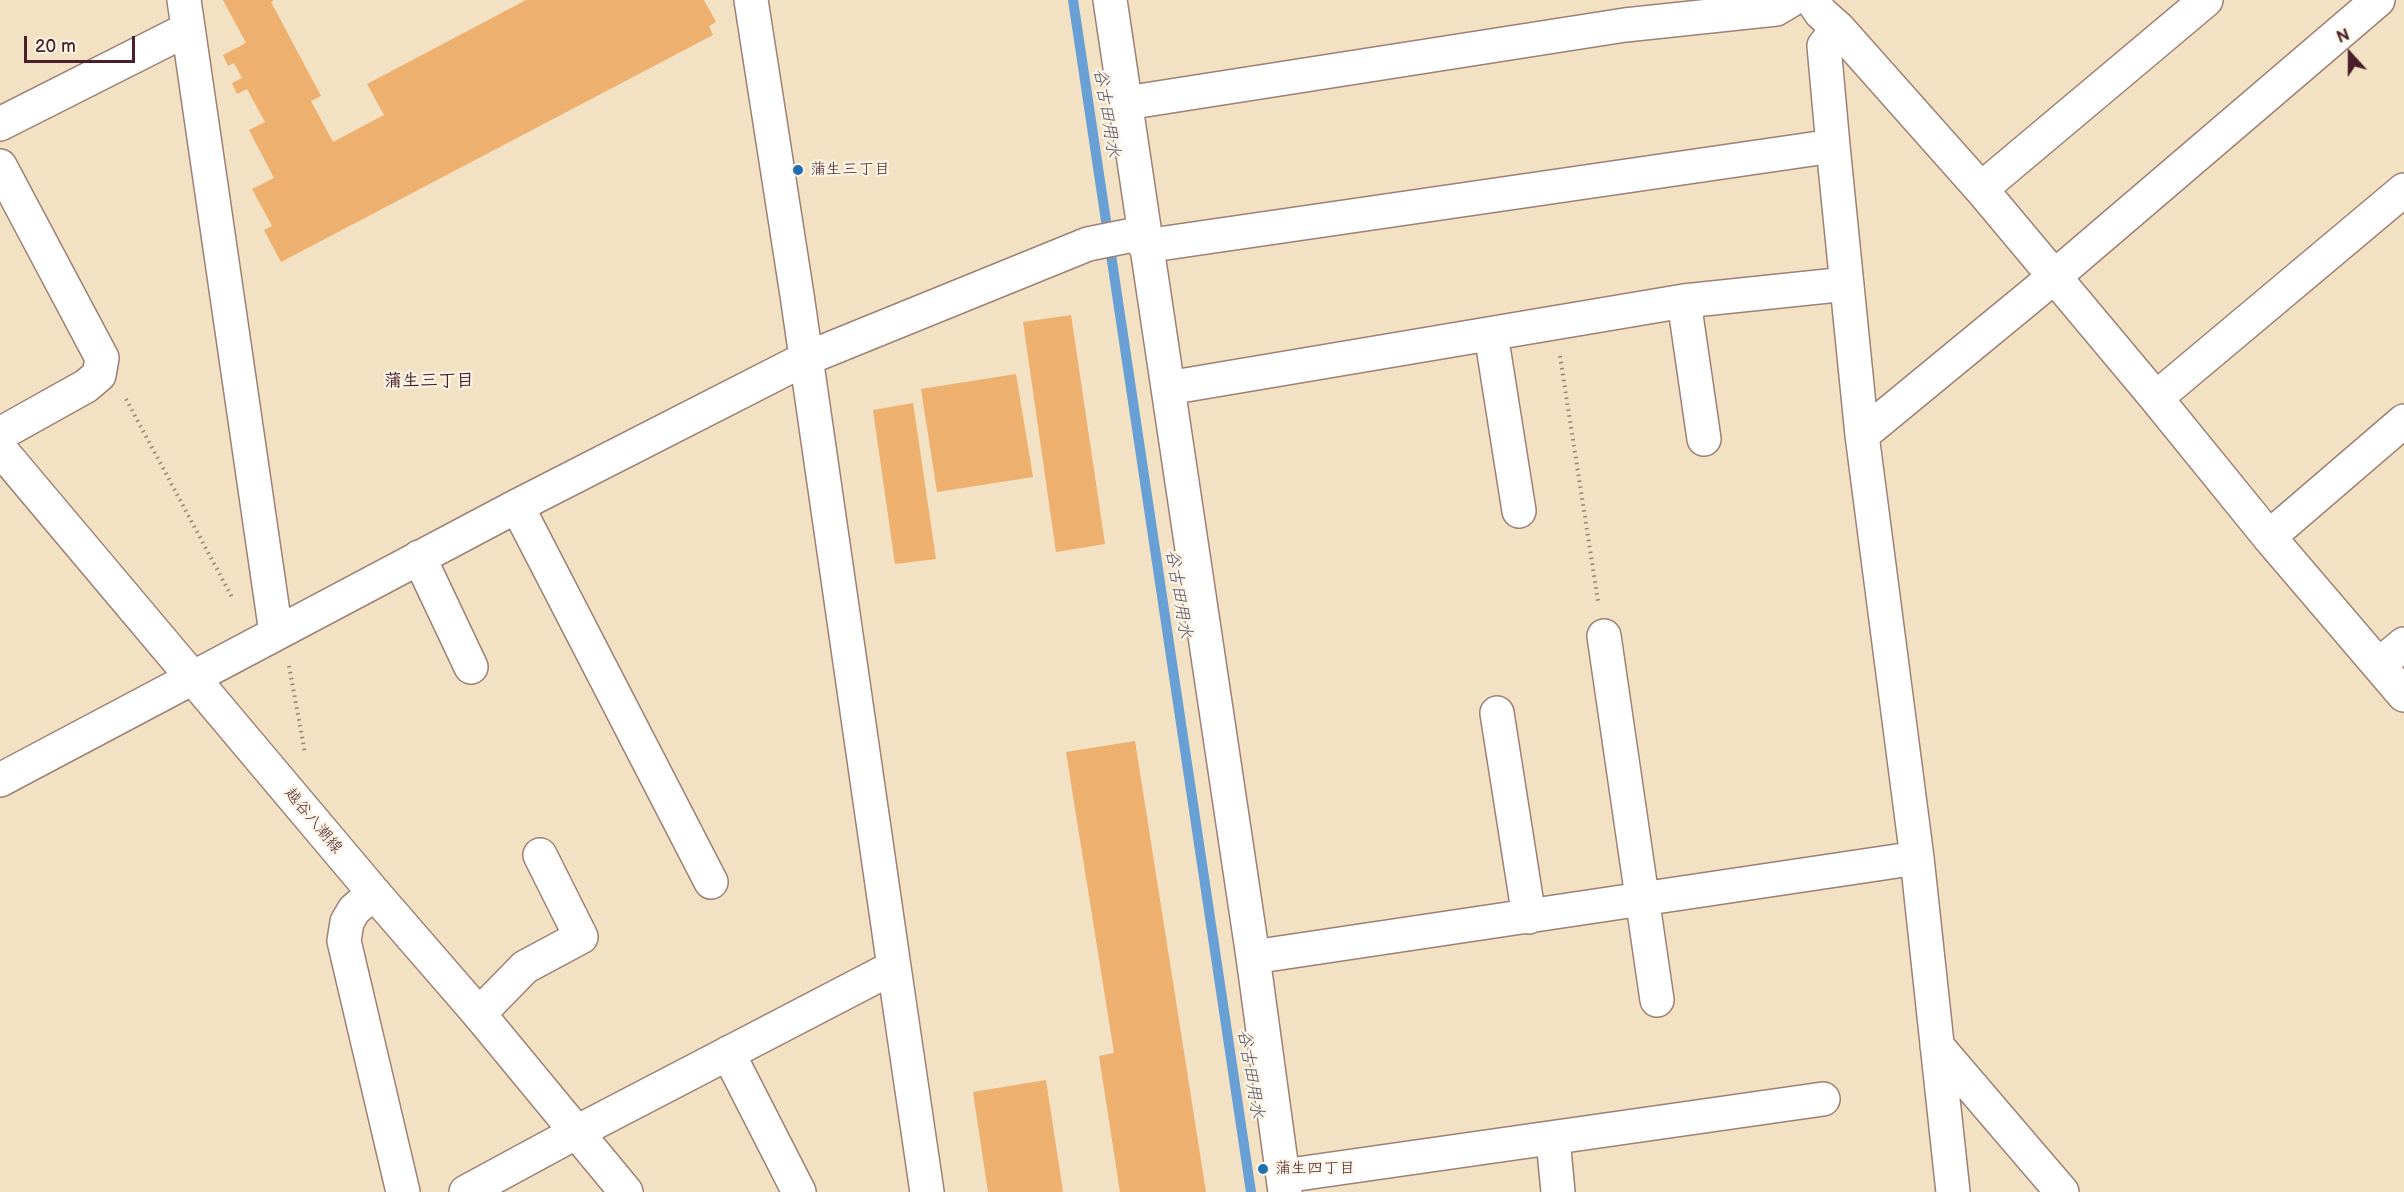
<!DOCTYPE html>
<html>
<head>
<meta charset="utf-8">
<style>
  body { margin:0 }
  #map { position:relative; width:2404px; height:1192px; overflow:hidden; background:#f2e1c2; font-family:"Balsamiq Sans",sans-serif }
  canvas { display:block }
  .north { position:absolute; left:2320px; top:24px; width:60px; height:60px; -webkit-text-stroke:4px #fcf5e5; paint-order:stroke; rotate:339deg; font-size:16px; font-weight:700; line-height:24px; text-align:center; color:#4a1f2b }
  .north::after { content:''; display:block; margin:auto; width:21px; height:27px; background:#4a1f2b; clip-path:polygon(50% 0,100% 100%,50% 72%,0 100%) }
  .scale { position:absolute; left:24px; top:36px; width:111px; height:27px; box-sizing:border-box; border:3px solid #4a1f2b; border-top:0; padding-left:8px; font-size:18px; line-height:21px; white-space:nowrap; color:#4a1f2b; -webkit-text-stroke:4px #fcf5e5; paint-order:stroke }
</style>
</head>
<body>
<div id="map">
<canvas width="2404" height="1192"></canvas>
<div class="north">N</div>
<div class="scale">20 m</div>
</div>
<script>
const c = document.querySelector('canvas').getContext('2d');
c.lineJoin = 'round';
function shape(rows) {
  const path = new Path2D();
  for (const r of rows) {
    path.moveTo(r[0], r[1]);
    for (let i = 2; i < r.length; i += 2) path.lineTo(r[i], r[i + 1]);
  }
  return path;
}
function trace(path, color, width, dash) {
  c.strokeStyle = color;
  c.lineWidth = width;
  c.lineCap = dash ? 'butt' : 'round';
  c.setLineDash(dash || []);
  c.stroke(path);
}
function paint(path, color) {
  c.fillStyle = color;
  c.fill(path, 'evenodd');
}
function label(font, color, halo, rows, align = 'center') {
  c.font = font + ' "Balsamiq Sans","Klee One",sans-serif';
  c.lineWidth = 4.5;
  c.setLineDash([]);
  c.textBaseline = 'middle';
  c.strokeStyle = halo;
  c.fillStyle = color;
  for (const [text, x, y, turn = 0] of rows) {
    c.save();
    c.translate(x, y);
    c.rotate((+turn || 0) * Math.PI / 180);
    c.textAlign = isNaN(turn) ? turn : align;
    if (halo) c.strokeText(text, 0, 0);
    c.fillText(text, 0, 0);
    c.restore();
  }
}
const stream = shape([
  [1073,0,1251,1192]
]);
const building = shape([
  [223,0,274,0,271,2,321,96,311,101,333,142,384,115,367,84,526,0,704,0,716,22,709,26,713,35,281,262,264,230,272,226,252,189,274,178,249,130,265,122,247,89,237,94,232,83,242,78,234,63,228,66,223,55,246,43],
  [1071,315,1105,544,1056,552,1023,322],
  [1016,374,1033,477,937,492,921,389],
  [913,403,936,559,895,564,873,410],
  [1135,741,1206,1192,1120,1192,1099,1056,1114,1053,1066,752],
  [1046,1080,1063,1192,988,1192,973,1092]
]);
const path = shape([
  [1560,356,1598,601],
  [126,399,233,599],
  [289,666,305,753]
]);
const minor = shape([
  [184,0,276,633],
  [1110,0,1253,957,1285,1192],
  [1812,0,1821,13,1838,28,1981,189,2156,398,2269,537,2404,695],
  [1838,28,1824,46,1833,146,1862,435,1917,858,1953,1192],
  [1126,103,1625,25,1776,9,1791,0],
  [0,124,188,29],
  [0,166,102,358,99,375,86,386,0,434],
  [1981,189,2206,0],
  [1145,246,1833,146],
  [1684,301,1704,439],
  [1491,334,1519,511],
  [1168,388,1684,301,1847,284],
  [2156,398,2404,190],
  [1862,435,2054,277,2378,0],
  [517,506,711,882],
  [2269,537,2404,421],
  [419,557,471,667],
  [1604,636,1657,1000],
  [2379,665,2404,644],
  [1497,713,1529,917],
  [0,780,517,506,805,359,1088,244,1143,233],
  [374,893,354,910,347,922,344,941,403,1192],
  [1253,957,1917,858],
  [894,967,927,1192],
  [479,1014,525,967,581,937,540,855],
  [1937,1046,2062,1192],
  [728,1053,799,1192],
  [1553,1139,1558,1192],
  [1283,1176,1823,1099],
  [466,1192,575,1133,894,967,797,295,751,0]
]);
const major = shape([
  [0,449,374,893,479,1014,626,1192]
]);
const markers = [
  [798,170,6,"#1f6fb2"],
  [1263,1169,6,"#1f6fb2"]
];
const poiNames = [
  ["蒲生三丁目",810,170],
  ["蒲生四丁目",1275,1169]
];
const streetNames = [
  ["越谷八潮線",313,821,50]
];
const waterNames = [
  ["谷古田用水",1106,113,81],
  ["谷古田用水",1178,594,81],
  ["谷古田用水",1250,1074,81]
];
const neighbourhoodNames = [
  ["蒲生三丁目",429,381]
];
trace(stream, '#68a0d6', 10);
paint(building, '#eeb06f');
trace(minor, '#9e8076', 36);
trace(major, '#9e8076', 36);
trace(path, '#9e8076', 4, [1.5, 4.5]);
trace(minor, '#fff', 33);
trace(major, '#fff', 33);
for (const [x, y, r, color] of markers) {
  const dot = new Path2D();
  dot.arc(x, y, r, 0, 2 * Math.PI);
  c.fillStyle = color;
  c.fill(dot);
  trace(dot, '#fcf5e5', 2);
}
label('16px', '#4a1f2b', '#fcf5e5', poiNames, 'left');
label('16px', '#4a1f2b', '#fcf5e5', streetNames);
label('italic 18px', '#56536f', '#fcf5e5', waterNames);
label('bold 18px', '#4a1f2b', '#fcf5e5', neighbourhoodNames);
</script>
</body>
</html>
